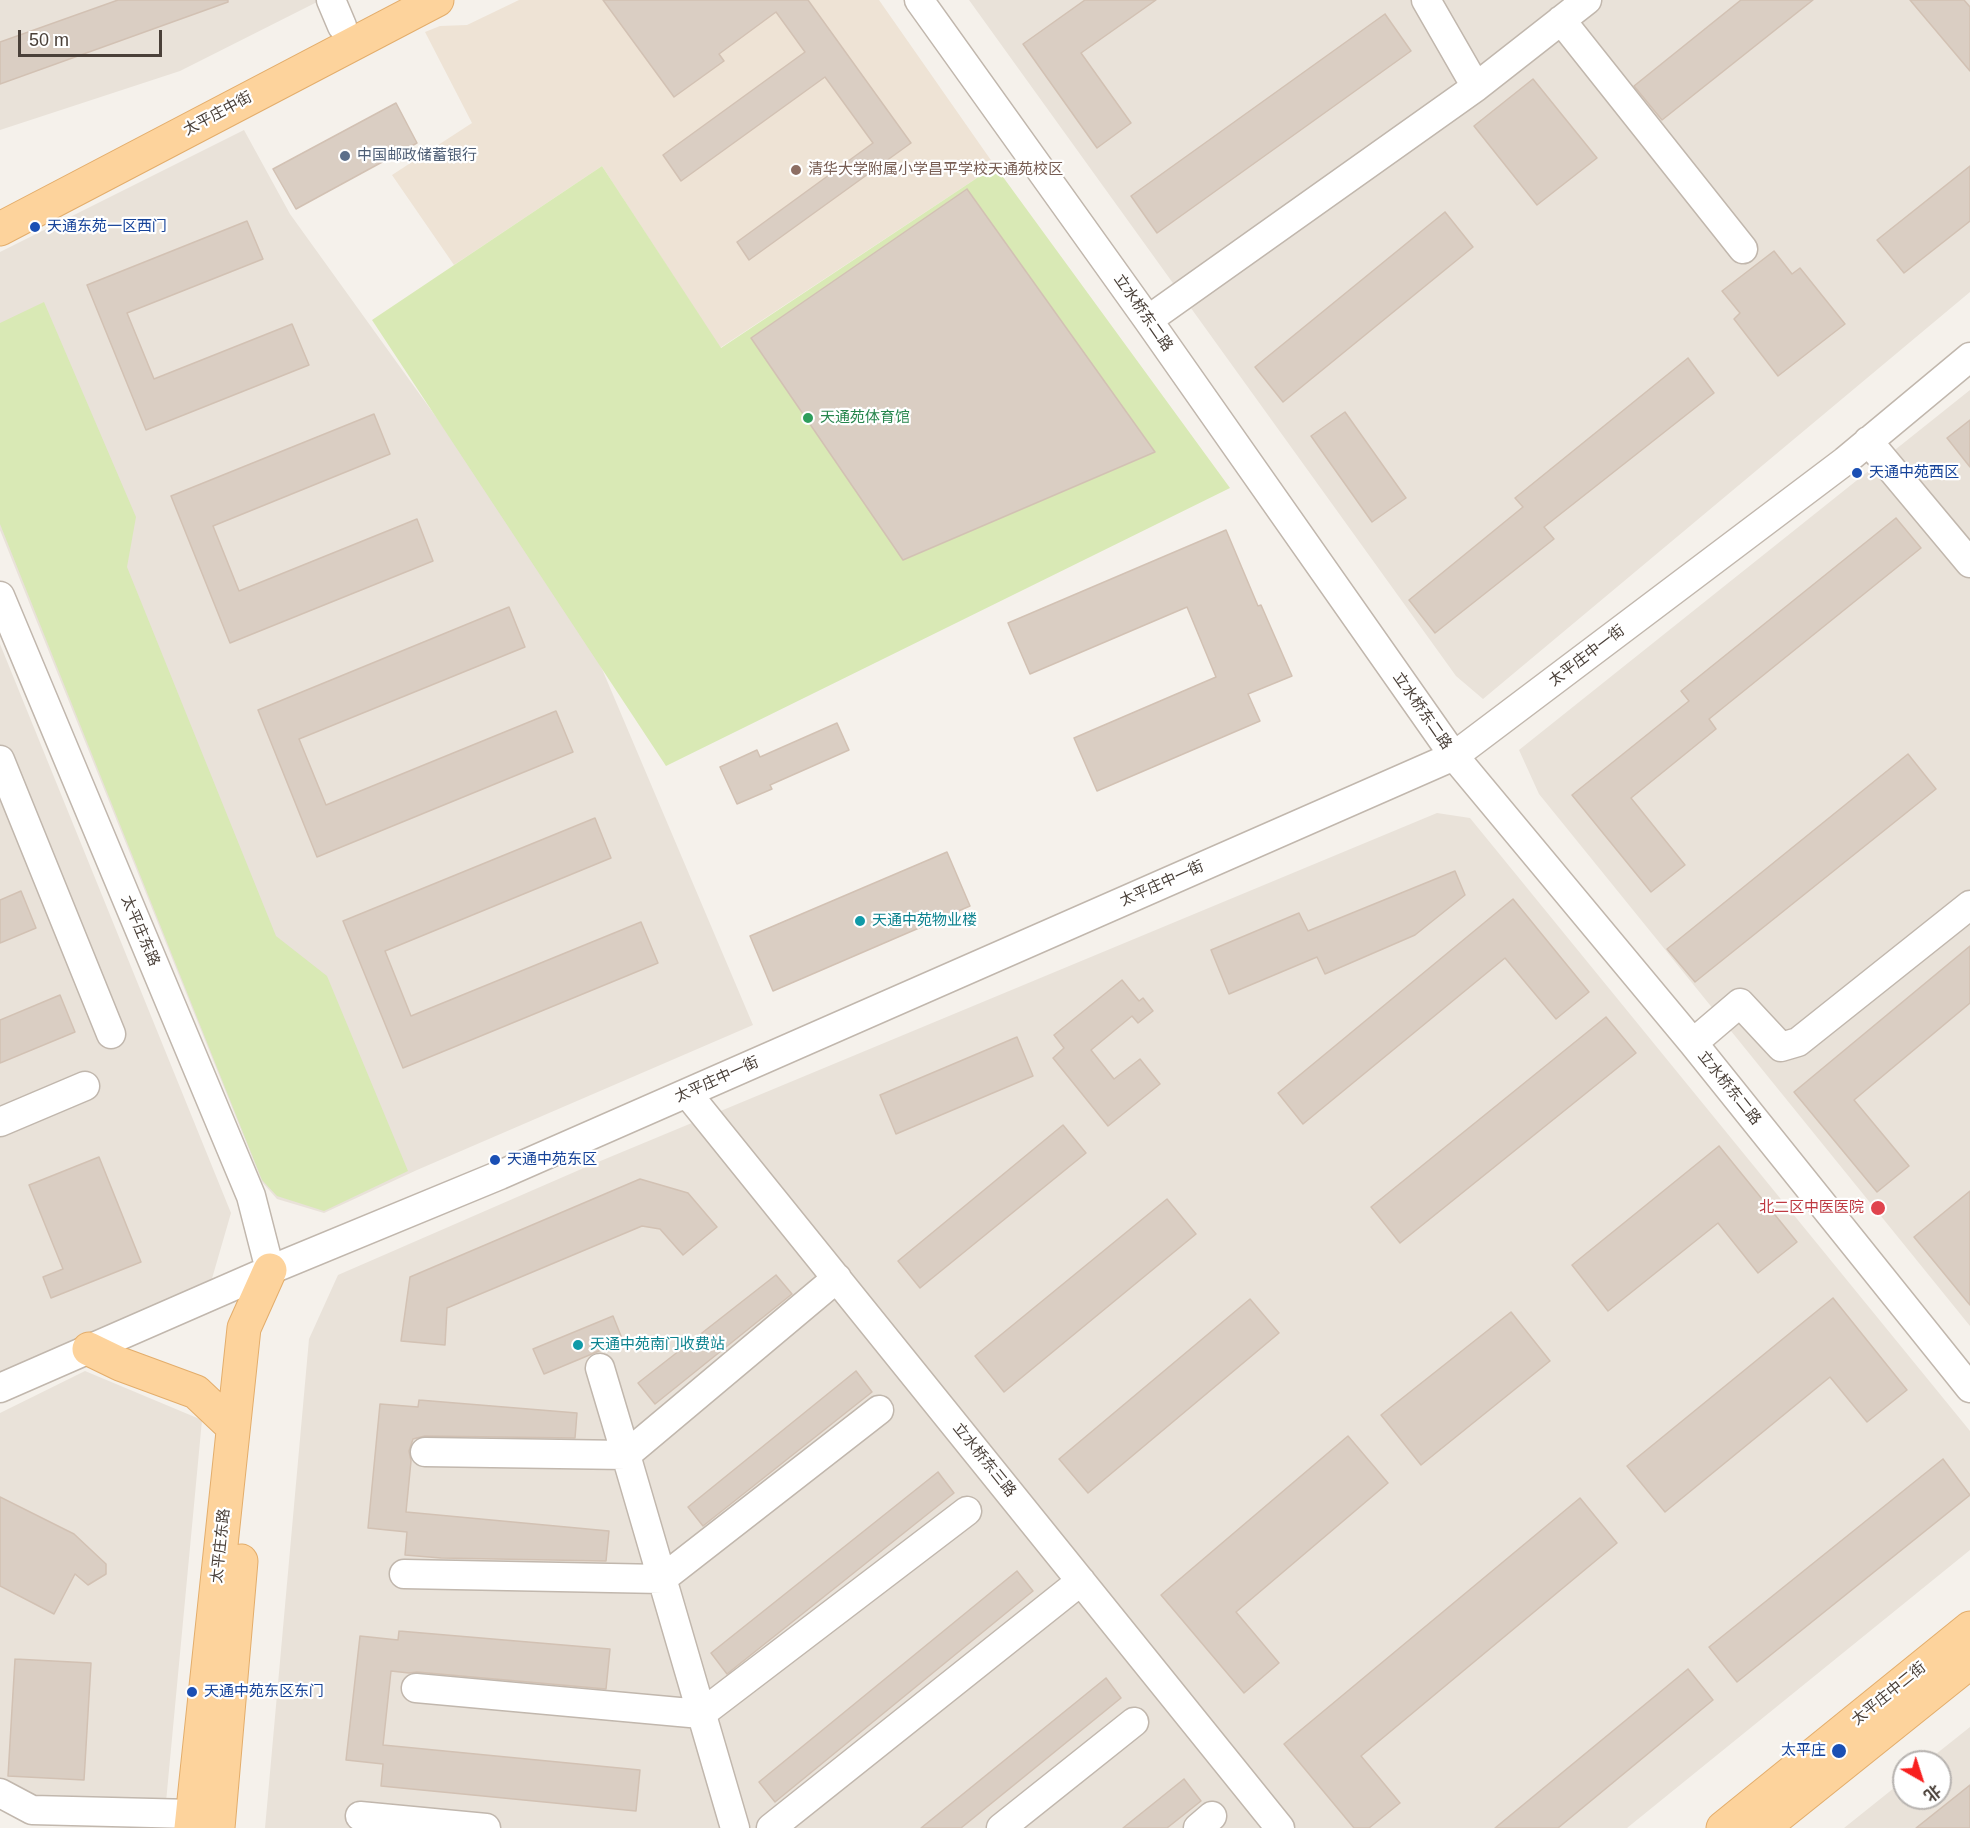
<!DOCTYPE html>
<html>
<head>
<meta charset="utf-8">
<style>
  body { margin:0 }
  #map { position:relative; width:1970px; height:1828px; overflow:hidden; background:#f5f1eb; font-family:Helvetica,"Noto Sans SC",sans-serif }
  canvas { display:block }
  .north { position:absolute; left:1892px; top:1750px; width:60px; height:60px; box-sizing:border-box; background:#fff; border:2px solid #b7b3b0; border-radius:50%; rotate:141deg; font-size:16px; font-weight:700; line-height:24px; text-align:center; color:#4a4039 }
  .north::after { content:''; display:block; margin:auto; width:21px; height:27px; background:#f8201f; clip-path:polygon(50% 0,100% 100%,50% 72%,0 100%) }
  .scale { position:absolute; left:18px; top:30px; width:144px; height:27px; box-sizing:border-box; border:3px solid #4a4039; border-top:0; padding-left:8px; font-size:18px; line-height:21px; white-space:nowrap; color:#4a4039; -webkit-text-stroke:4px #fff; paint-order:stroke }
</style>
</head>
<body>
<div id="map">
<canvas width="1970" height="1828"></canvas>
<div class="north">北</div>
<div class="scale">50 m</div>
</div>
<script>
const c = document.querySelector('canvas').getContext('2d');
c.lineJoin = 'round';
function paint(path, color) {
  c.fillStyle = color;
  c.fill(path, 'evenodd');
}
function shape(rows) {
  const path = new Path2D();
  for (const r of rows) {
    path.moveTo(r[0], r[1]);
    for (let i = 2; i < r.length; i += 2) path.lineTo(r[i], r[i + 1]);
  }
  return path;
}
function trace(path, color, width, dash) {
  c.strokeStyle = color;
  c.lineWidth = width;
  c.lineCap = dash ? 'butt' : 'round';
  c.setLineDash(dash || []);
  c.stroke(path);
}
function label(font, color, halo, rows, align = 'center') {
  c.font = font + ' Helvetica,"Noto Sans SC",sans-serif';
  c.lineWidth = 4.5;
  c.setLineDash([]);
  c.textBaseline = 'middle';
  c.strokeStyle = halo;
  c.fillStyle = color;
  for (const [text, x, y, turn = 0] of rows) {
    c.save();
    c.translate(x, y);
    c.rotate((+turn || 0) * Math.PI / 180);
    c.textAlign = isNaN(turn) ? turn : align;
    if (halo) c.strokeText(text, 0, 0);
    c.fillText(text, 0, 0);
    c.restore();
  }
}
const residential = shape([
  [0,0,321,0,180,71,0,130],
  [969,0,1970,0,1970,292,1483,699,1456,676],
  [244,130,290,214,580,617,753,1025,417,1170,324,1213,277,1199,262,1182,0,530,0,252],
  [1970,390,1970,1326,1539,794,1519,750],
  [0,644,231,1213,211,1282,0,1373],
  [1437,813,1470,818,1970,1431,1970,1550,1627,1828,265,1828,309,1339,338,1275,586,1167],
  [85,1371,202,1420,166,1802,34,1795,0,1778,0,1413],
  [1970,1727,1970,1828,1844,1828,1904,1780,1904,1798,1940,1798,1940,1762,1926,1762]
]);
const education = shape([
  [519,0,879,0,995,166,720,348,602,166,454,265,392,175,472,123,425,32,440,26,467,25]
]);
const green = shape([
  [602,166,721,348,995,166,1230,488,666,766,372,320],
  [44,302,136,517,127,567,276,936,327,976,408,1171,324,1211,277,1196,262,1180,0,524,0,323]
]);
const building = shape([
  [118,0,228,0,228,2,0,84,0,42,118,0],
  [603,0,808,0,911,143,749,260,737,242,873,143,825,77,681,181,663,155,805,52,776,12,719,54,724,61,674,97,603,0],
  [1085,0,1156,0,1081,53,1131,123,1097,148,1023,44,1085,0],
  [1741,0,1813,0,1662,120,1634,86,1741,0],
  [1910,0,1964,0,1970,7,1970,71,1910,0],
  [1385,14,1411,51,1157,233,1131,196,1385,14],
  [1533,79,1597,158,1537,205,1474,126,1533,79],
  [396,103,417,143,296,209,273,169,396,103],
  [1970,166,1970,221,1904,273,1877,240,1970,166],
  [967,189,1155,452,903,560,751,338,967,189],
  [1445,212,1473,247,1283,402,1255,367,1445,212],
  [247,221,263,259,127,313,154,379,292,324,309,365,146,430,87,285,247,221],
  [1774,251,1792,274,1800,268,1845,324,1778,376,1734,319,1740,313,1722,291,1774,251],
  [1688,358,1714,393,1544,527,1554,539,1435,633,1409,600,1523,507,1515,498,1688,358],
  [1345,412,1406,498,1372,522,1311,436,1345,412],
  [374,414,390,454,213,526,239,591,417,519,433,561,230,643,171,496,374,414],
  [1970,420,1970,467,1947,438,1970,420],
  [1896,518,1921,548,1709,719,1716,729,1631,798,1685,865,1651,892,1572,795,1689,701,1681,691,1896,518],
  [1226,530,1258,606,1261,605,1292,676,1248,694,1260,721,1097,791,1074,738,1216,677,1187,607,1030,674,1008,623,1226,530],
  [509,607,525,647,299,739,326,805,556,711,573,752,317,857,258,710,509,607],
  [837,723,849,750,770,785,772,789,737,804,720,767,757,750,760,757,837,723],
  [1908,754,1936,789,1695,982,1667,949,1908,754],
  [595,818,611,858,385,951,411,1016,641,922,658,963,403,1068,343,921,595,818],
  [947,852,970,906,773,991,750,936,947,852],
  [1455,871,1465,895,1415,935,1325,974,1317,957,1229,994,1211,950,1299,913,1308,931,1455,871],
  [21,891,36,928,0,943,0,900,21,891],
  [1513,899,1589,992,1556,1019,1505,958,1303,1124,1278,1093,1513,899],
  [1970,946,1970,1003,1854,1100,1909,1166,1877,1192,1794,1092,1970,946],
  [1122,980,1139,1001,1143,998,1153,1011,1138,1023,1132,1016,1091,1050,1114,1079,1140,1059,1160,1084,1108,1126,1053,1058,1064,1048,1054,1035,1122,980],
  [60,995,75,1032,0,1063,0,1020,60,995],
  [1606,1017,1636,1053,1400,1243,1371,1207,1606,1017],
  [1017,1037,1033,1076,896,1134,880,1095,1017,1037],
  [1063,1125,1086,1153,920,1288,898,1261,1063,1125],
  [1719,1146,1797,1242,1758,1273,1718,1223,1608,1311,1572,1265,1719,1146],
  [99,1157,141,1262,51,1298,43,1277,63,1269,29,1185,99,1157],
  [640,1179,688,1193,717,1227,683,1255,660,1229,642,1226,447,1308,445,1345,401,1341,410,1277,640,1179],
  [1970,1191,1970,1305,1914,1237,1970,1191],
  [1167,1199,1196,1234,1004,1392,975,1356,1167,1199],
  [776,1275,792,1294,655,1404,638,1383,776,1275],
  [1833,1298,1907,1390,1867,1422,1830,1377,1665,1512,1627,1466,1833,1298],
  [1250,1299,1279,1333,1088,1493,1059,1459,1250,1299],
  [1511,1312,1550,1361,1421,1465,1381,1415,1511,1312],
  [613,1316,623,1341,544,1374,533,1349,613,1316],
  [856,1371,872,1392,703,1526,688,1507,856,1371],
  [419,1400,577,1413,575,1438,425,1436,413,1439,409,1451,411,1461,406,1512,609,1531,606,1561,441,1558,405,1555,407,1532,368,1528,380,1404,418,1407,419,1400],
  [1348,1436,1388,1483,1236,1612,1279,1663,1244,1693,1161,1595,1348,1436],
  [1943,1459,1970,1495,1737,1682,1709,1647,1943,1459],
  [938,1472,954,1493,727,1674,711,1653,938,1472],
  [0,1497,74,1534,106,1564,106,1574,88,1585,75,1574,54,1614,0,1586,0,1497],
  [1580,1498,1617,1543,1361,1756,1400,1803,1369,1828,1354,1828,1284,1744,1580,1498],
  [1017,1571,1033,1591,775,1802,759,1782,1017,1571],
  [399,1631,610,1649,606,1689,417,1672,409,1673,391,1671,383,1745,640,1770,636,1811,381,1786,383,1764,346,1760,360,1636,398,1640,399,1631],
  [15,1659,91,1663,84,1780,8,1776,15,1659],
  [1688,1669,1713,1700,1558,1828,1495,1828,1688,1669],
  [1106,1678,1121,1698,961,1828,921,1828,1106,1678],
  [1184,1779,1201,1801,1167,1828,1123,1828,1184,1779],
  [1970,1785,1970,1828,1916,1828,1970,1785]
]);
const minor = shape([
  [331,0,342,26],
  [919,0,1148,320,1454,756,1693,1043,1970,1388],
  [1426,0,1476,87],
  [1561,20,1743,249],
  [1148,320,1476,87,1587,0],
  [1868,441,1970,563],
  [0,596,251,1196,270,1270],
  [0,760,111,1034],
  [1693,1043,1740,1003,1781,1047,1798,1042,1970,905],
  [687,1093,1280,1828],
  [0,1122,85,1086],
  [0,1388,270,1270,500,1175,1454,756,1845,461,1970,357],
  [425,1452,626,1455,600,1368],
  [404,1574,662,1579,879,1410],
  [416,1688,701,1714,967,1511],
  [0,1793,32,1810,192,1814],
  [360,1816,486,1828],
  [735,1828,626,1455,837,1278],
  [771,1828,1081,1581],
  [1001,1828,1134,1722],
  [1198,1828,1212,1816]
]);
const major = shape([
  [0,229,437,0],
  [89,1349,120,1364,196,1392,233,1427],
  [191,1828,244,1328,270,1270],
  [218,1828,241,1561],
  [1723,1828,1970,1628],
  [1763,1828,1970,1662]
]);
const markers = [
  [345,156,6,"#5c6f8a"],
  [796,170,6,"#8d6e63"],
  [35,227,6,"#1a4fb4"],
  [808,418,6,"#2e9e5b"],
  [1857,473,6,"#1a4fb4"],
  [860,921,6,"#0f9aa8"],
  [495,1160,6,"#1a4fb4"],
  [1878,1208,8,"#e0444e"],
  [578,1345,6,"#0f9aa8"],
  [192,1692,6,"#1a4fb4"],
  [1839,1751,8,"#1a4fb4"]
];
const streetNames = [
  ["太平庄中街",218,114,-28],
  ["立水桥东二路",1143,313,55],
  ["太平庄中一街",1587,656,-37],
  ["立水桥东二路",1422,711,55],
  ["太平庄中一街",1162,884,-24],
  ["太平庄东路",140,931,67],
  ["太平庄中一街",717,1080,-24],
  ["立水桥东二路",1729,1088,51],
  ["立水桥东三路",984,1460,51],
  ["太平庄东路",221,1546,-84],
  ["太平庄中二街",1889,1694,-39]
];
const serviceNames = [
  ["中国邮政储蓄银行",357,156]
];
const educationNames = [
  ["清华大学附属小学昌平学校天通苑校区",808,170]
];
const transitNames = [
  ["天通东苑一区西门",47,227],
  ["天通中苑西区",1869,473],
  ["天通中苑东区",507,1160],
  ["天通中苑东区东门",204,1692],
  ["太平庄",1826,1751,"right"]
];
const leisureNames = [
  ["天通苑体育馆",820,418]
];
const cultureNames = [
  ["天通中苑物业楼",872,921],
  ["天通中苑南门收费站",590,1345]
];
const healthNames = [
  ["北二区中医医院",1864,1208]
];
paint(residential, '#e9e2d9');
paint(education, '#eee3d5');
paint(green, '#d9e9b5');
paint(building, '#dacec3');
trace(building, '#d2c1b3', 1.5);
trace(minor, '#c1b7ad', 31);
trace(major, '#e3ad6b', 35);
trace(minor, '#fff', 28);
trace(major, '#fdd39c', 33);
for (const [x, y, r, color] of markers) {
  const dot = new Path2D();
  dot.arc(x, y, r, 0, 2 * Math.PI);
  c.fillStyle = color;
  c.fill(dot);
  trace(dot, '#fff', 2);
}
label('15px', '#4a4039', '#fff', streetNames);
label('15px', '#4e5e75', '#fff', serviceNames, 'left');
label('15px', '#785e54', '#fff', educationNames, 'left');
label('15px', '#164399', '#fff', transitNames, 'left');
label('15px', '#27864d', '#fff', leisureNames, 'left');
label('15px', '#0d838f', '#fff', cultureNames, 'left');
label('15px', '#be3a42', '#fff', healthNames, 'right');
</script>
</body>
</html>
